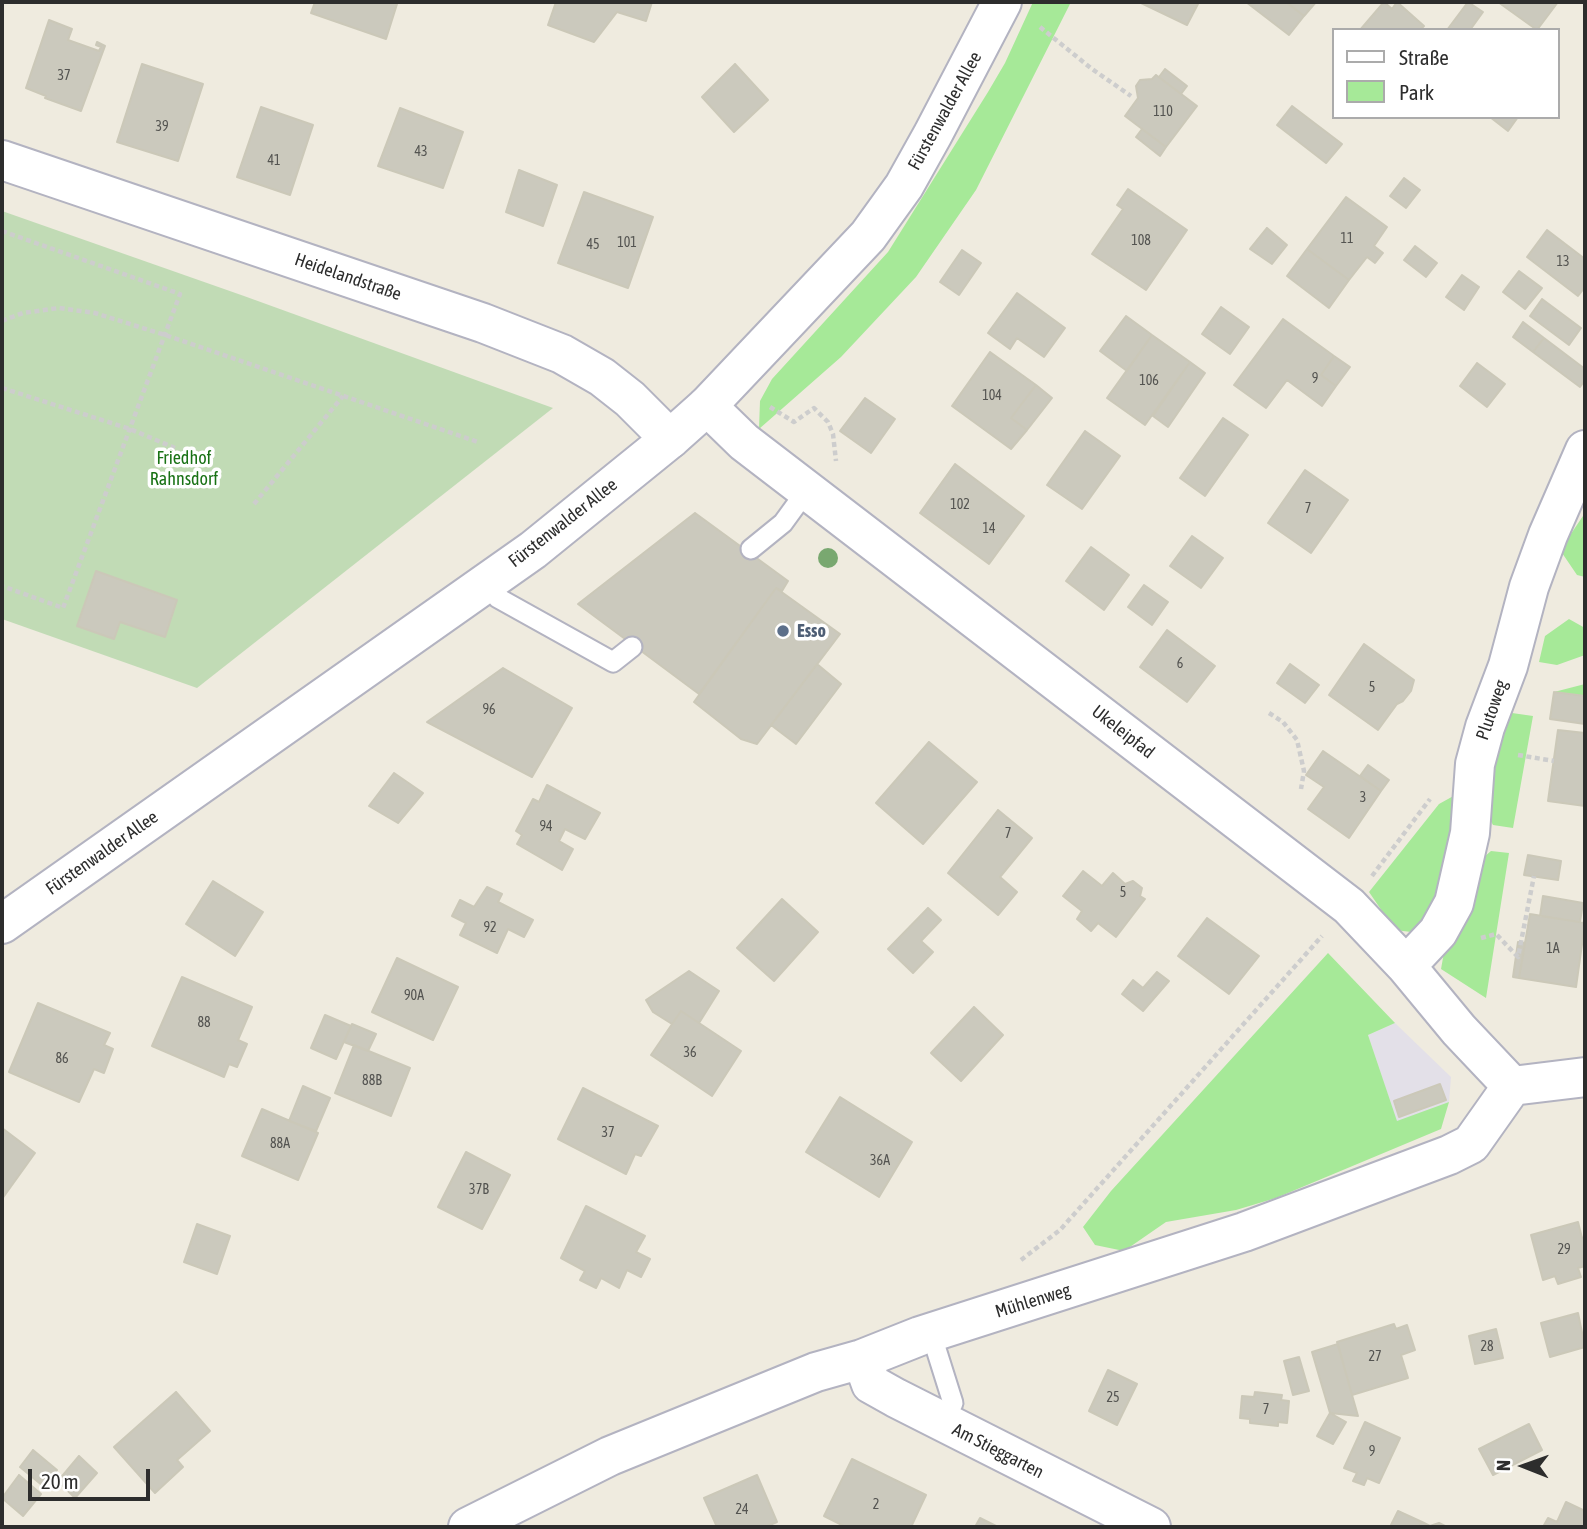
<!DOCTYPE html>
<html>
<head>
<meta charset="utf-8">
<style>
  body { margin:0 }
  #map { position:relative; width:1587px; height:1529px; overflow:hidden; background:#efebdf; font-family:"Asap Condensed",sans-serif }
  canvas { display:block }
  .frame { position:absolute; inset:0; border:4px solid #2d2d2d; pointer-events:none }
  .legend { position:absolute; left:1332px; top:28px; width:228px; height:91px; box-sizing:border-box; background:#fff; border:2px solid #ababab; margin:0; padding:9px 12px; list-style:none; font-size:21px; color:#2d2d2d }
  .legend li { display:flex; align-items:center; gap:14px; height:35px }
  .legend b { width:35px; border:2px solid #ababab }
  .north { position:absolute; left:1489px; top:1431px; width:70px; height:70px; -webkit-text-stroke:5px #fff; paint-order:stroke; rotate:271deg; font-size:19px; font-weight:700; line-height:28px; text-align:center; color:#2d2d2d }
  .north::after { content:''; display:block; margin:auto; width:24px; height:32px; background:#2d2d2d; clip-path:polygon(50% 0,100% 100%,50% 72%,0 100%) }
  .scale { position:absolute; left:28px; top:1469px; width:122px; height:32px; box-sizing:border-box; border:4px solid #2d2d2d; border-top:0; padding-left:9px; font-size:21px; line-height:24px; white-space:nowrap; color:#2d2d2d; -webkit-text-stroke:5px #fff; paint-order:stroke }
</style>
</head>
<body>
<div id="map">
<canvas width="1587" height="1529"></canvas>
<div class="frame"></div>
<ul class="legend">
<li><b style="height:9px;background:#fff"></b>Straße</li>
<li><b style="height:19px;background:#a6e998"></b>Park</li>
</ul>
<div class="north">N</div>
<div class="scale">20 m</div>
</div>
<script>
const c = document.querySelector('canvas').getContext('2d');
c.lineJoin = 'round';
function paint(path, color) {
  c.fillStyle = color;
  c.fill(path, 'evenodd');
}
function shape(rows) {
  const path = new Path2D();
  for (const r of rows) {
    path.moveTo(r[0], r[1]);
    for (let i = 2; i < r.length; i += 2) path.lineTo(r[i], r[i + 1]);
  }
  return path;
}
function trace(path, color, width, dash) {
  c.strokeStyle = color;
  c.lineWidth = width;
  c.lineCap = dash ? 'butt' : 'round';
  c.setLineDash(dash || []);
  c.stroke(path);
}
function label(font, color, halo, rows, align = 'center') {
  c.font = font + ' "Asap Condensed",sans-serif';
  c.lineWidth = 7;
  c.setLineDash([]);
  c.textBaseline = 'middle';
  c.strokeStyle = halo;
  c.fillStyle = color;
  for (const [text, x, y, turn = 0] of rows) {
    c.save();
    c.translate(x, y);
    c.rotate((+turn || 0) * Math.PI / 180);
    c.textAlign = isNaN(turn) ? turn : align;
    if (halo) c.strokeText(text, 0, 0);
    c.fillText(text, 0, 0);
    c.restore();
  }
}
const industrial = shape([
  [1395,1023,1451,1077,1449,1102,1397,1122,1368,1035]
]);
const green = shape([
  [1033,2,1071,2,976,190,916,277,841,357,759,429,760,401,772,379,888,252,988,92,1005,63],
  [1585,513,1585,577,1577,575,1560,550],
  [1569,619,1585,628,1585,655,1557,665,1539,662,1545,636],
  [1585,684,1585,696,1554,692],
  [1505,712,1533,716,1513,828,1493,825,1483,807],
  [1457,794,1443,895,1419,933,1395,930,1369,892,1439,804],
  [1491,851,1509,853,1486,998,1441,969,1445,947,1477,863],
  [1328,953,1395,1023,1368,1035,1397,1121,1449,1102,1441,1129,1276,1198,1236,1210,1166,1222,1124,1251,1095,1245,1083,1227,1111,1191]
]);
const cemetery = shape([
  [2,211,244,296,553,408,197,688,2,619]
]);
const building = shape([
  [315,2,391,2,397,4,386,39,311,13,315,2],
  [556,2,652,2,646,21,617,12,594,42,548,25,556,2],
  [1139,2,1199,2,1187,25,1139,2],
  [1246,2,1286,2,1304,16,1289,35,1246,2],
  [1286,2,1316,2,1304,16,1286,2],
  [1384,2,1392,9,1397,2,1424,26,1420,30,1360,30,1384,2],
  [1468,2,1483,12,1470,30,1447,30,1468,2],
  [1498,2,1558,2,1537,30,1498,2],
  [49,20,72,29,68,40,99,51,101,47,96,45,97,42,105,46,81,111,45,98,46,96,26,88,49,20],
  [142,64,203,84,178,161,117,142,142,64],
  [735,64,768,100,734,132,702,97,735,64],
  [1165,69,1187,86,1181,94,1159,77,1165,69],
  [1156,75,1197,106,1166,147,1125,116,1138,98,1136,86,1140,80,1152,79,1156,75],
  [1292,106,1342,144,1326,163,1277,125,1292,106],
  [261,107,313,125,290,195,237,177,261,107],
  [400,108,463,132,443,188,378,166,400,108],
  [1490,117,1518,117,1508,131,1490,117],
  [1142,129,1166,147,1160,156,1136,137,1142,129],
  [519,170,557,185,543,226,506,212,519,170],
  [1404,178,1420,190,1406,208,1390,196,1404,178],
  [1128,189,1187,230,1146,290,1092,254,1123,209,1117,205,1128,189],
  [584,192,653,217,628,288,558,263,584,192],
  [1346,197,1387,227,1374,246,1383,253,1375,263,1367,257,1349,280,1307,249,1346,197],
  [1267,228,1287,245,1272,264,1250,249,1267,228],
  [1547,230,1585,259,1585,287,1578,296,1527,257,1547,230],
  [1415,246,1437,263,1426,277,1404,260,1415,246],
  [1307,249,1349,280,1329,308,1287,276,1307,249],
  [962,250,981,263,959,295,940,282,962,250],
  [1519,271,1542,288,1525,309,1503,292,1519,271],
  [1462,275,1479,287,1464,310,1446,297,1462,275],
  [1017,293,1065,328,1044,357,1017,338,1010,349,988,333,1017,293],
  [1542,299,1581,328,1569,345,1530,316,1542,299],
  [1221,307,1249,327,1230,354,1202,334,1221,307],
  [1126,316,1152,335,1127,371,1100,351,1126,316],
  [1283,319,1334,356,1321,375,1336,386,1322,406,1287,380,1266,408,1234,385,1283,319],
  [1523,322,1544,338,1533,352,1513,337,1523,322],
  [1152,335,1190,362,1145,425,1107,398,1152,335],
  [1544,338,1585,369,1585,380,1580,387,1533,352,1544,338],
  [990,352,1036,385,1011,418,1027,430,1011,449,952,406,990,352],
  [1334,356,1350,367,1336,386,1321,375,1334,356],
  [1190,362,1205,373,1168,427,1153,416,1190,362],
  [1477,363,1505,384,1487,407,1460,386,1477,363],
  [1036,385,1052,398,1027,430,1011,418,1036,385],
  [865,398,895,419,871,453,840,431,865,398],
  [1223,418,1248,435,1205,496,1180,478,1223,418],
  [1085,431,1120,456,1082,509,1047,485,1085,431],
  [955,464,1024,516,989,564,920,513,955,464],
  [1305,470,1348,500,1311,553,1268,523,1305,470],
  [695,513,788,581,782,591,776,588,699,694,578,604,695,513],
  [1192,536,1223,558,1201,588,1170,566,1192,536],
  [1091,547,1129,575,1104,610,1066,581,1091,547],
  [96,571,177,600,165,637,120,622,114,639,77,626,96,571],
  [1144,585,1168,602,1152,625,1128,607,1144,585],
  [776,588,840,634,757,744,741,739,694,702,776,588],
  [1167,630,1215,666,1187,702,1140,667,1167,630],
  [1364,644,1414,680,1411,691,1403,701,1397,704,1378,730,1329,695,1364,644],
  [817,664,841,684,796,744,771,725,817,664],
  [1290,664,1319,685,1305,703,1277,683,1290,664],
  [503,668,572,708,532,777,427,722,503,668],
  [1554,692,1585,696,1585,724,1550,719,1554,692],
  [1558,730,1585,733,1585,806,1548,801,1558,730],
  [929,742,977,782,923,844,876,803,929,742],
  [1323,751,1381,791,1349,838,1308,809,1324,787,1306,775,1323,751],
  [1368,765,1389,780,1381,791,1360,776,1368,765],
  [394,773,423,793,398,823,369,806,394,773],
  [547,785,600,813,585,839,565,829,559,841,573,849,562,870,517,844,522,835,516,831,533,799,539,802,547,785],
  [998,810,1032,838,1000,877,1017,892,998,915,948,873,998,810],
  [1528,855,1561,861,1558,880,1524,875,1528,855],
  [1083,871,1102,886,1113,873,1125,884,1133,881,1142,888,1140,896,1145,899,1116,937,1098,923,1091,931,1077,919,1082,911,1063,896,1083,871],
  [213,881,263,912,235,956,186,924,213,881],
  [487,887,502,894,498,902,533,920,524,937,508,929,497,953,460,935,466,923,452,916,460,900,474,907,487,887],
  [1543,896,1583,903,1580,922,1540,916,1543,896],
  [782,899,818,932,774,981,737,948,782,899],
  [928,908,941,920,921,941,933,952,913,973,888,949,928,908],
  [1530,914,1585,923,1576,987,1519,978,1530,914],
  [1207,918,1259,956,1229,994,1178,956,1207,918],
  [1518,942,1525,943,1519,978,1513,977,1518,942],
  [397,958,458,987,433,1040,372,1012,397,958],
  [689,971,719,991,699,1023,681,1011,672,1024,653,1012,646,1000,689,971],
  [1157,972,1169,981,1143,1011,1122,994,1133,980,1143,988,1157,972],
  [182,977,252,1007,238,1040,247,1044,237,1067,229,1064,224,1077,152,1046,182,977],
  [38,1003,110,1033,104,1045,113,1049,104,1073,94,1069,79,1102,9,1072,38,1003],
  [974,1007,1003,1035,961,1081,931,1053,974,1007],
  [681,1011,741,1051,712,1096,651,1055,681,1011],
  [325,1015,351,1026,336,1059,311,1048,325,1015],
  [352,1024,376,1034,368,1051,344,1042,352,1024],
  [354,1045,410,1068,391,1116,335,1093,354,1045],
  [1440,1084,1446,1100,1399,1117,1394,1101,1440,1084],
  [303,1086,330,1098,316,1131,289,1121,303,1086],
  [583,1088,658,1126,641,1156,635,1154,626,1174,558,1139,583,1088],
  [840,1097,912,1142,879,1197,806,1152,840,1097],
  [262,1109,318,1133,298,1180,242,1156,262,1109],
  [2,1128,35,1153,2,1199,2,1128],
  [466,1152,510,1175,482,1229,438,1207,466,1152],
  [586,1206,645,1236,636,1252,650,1259,641,1277,627,1270,619,1288,601,1278,596,1288,580,1280,585,1271,561,1258,586,1206],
  [1578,1222,1582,1238,1585,1237,1585,1266,1578,1268,1581,1277,1558,1284,1555,1276,1543,1280,1531,1235,1578,1222],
  [197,1224,230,1236,217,1274,184,1262,197,1224],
  [1578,1313,1585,1347,1550,1357,1541,1323,1578,1313],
  [1394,1324,1396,1329,1407,1325,1415,1350,1401,1355,1408,1378,1352,1395,1337,1342,1394,1324],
  [1496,1329,1503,1358,1475,1364,1469,1336,1496,1329],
  [1338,1344,1352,1395,1358,1416,1330,1413,1312,1352,1338,1344],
  [1299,1357,1309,1391,1293,1395,1284,1361,1299,1357],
  [1108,1370,1137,1384,1117,1425,1089,1411,1108,1370],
  [176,1392,210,1431,177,1460,183,1467,155,1493,114,1447,176,1392],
  [1255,1392,1282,1395,1281,1400,1289,1401,1287,1423,1278,1422,1278,1426,1250,1423,1250,1419,1240,1418,1242,1396,1254,1397,1255,1392],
  [1330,1413,1346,1422,1333,1444,1317,1436,1330,1413],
  [1365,1422,1400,1438,1379,1483,1367,1478,1364,1485,1353,1481,1357,1473,1344,1468,1365,1422],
  [1529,1424,1542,1450,1493,1475,1479,1449,1529,1424],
  [33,1450,57,1470,43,1486,20,1467,33,1450],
  [79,1456,97,1473,75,1498,58,1481,79,1456],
  [852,1459,926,1495,911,1527,846,1527,824,1516,852,1459],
  [19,1475,41,1494,23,1516,2,1498,19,1475],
  [757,1475,777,1522,765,1527,717,1527,704,1498,757,1475],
  [1566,1502,1585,1511,1585,1527,1543,1527,1548,1518,1557,1522,1566,1502],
  [1398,1511,1422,1522,1419,1527,1390,1527,1398,1511],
  [980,1518,998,1527,975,1527,980,1518],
  [1422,1522,1430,1526,1439,1523,1447,1527,1419,1527,1422,1522]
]);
const path = shape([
  [1040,27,1092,69,1131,96],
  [2,231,180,294,63,608,2,586],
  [2,321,23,313,59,308,95,313,165,335,478,442],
  [2,388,130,429,175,448],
  [770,407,794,422,814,408,828,422,833,434,836,461],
  [254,504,343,396],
  [1269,713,1283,722,1297,740,1304,771,1301,789],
  [1518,755,1554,761],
  [1372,876,1430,799],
  [1481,938,1496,934,1518,957,1534,876],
  [1021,1260,1060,1230,1322,936]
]);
const service = shape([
  [751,549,783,523,807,490],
  [486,582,498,598,613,662,632,647],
  [931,1333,953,1403,943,1423]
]);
const minor = shape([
  [2,160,483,323,562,354,602,377,630,399,670,439],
  [707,406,744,442,1349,906,1406,966,1459,1030,1512,1086],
  [1406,966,1438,932,1454,903,1470,833,1475,764,1485,727,1508,666,1529,587,1548,535,1585,450],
  [862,1359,871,1384,896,1398,1151,1527],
  [468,1527,610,1456,816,1372,862,1359,920,1336,1244,1232,1449,1155,1471,1144,1512,1086,1585,1077]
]);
const secondary = shape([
  [2,924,533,550,670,439,707,406,868,236,904,186,933,134,1002,2]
]);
const trees = [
  [828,558]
];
const markers = [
  [783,631,7,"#5c6f8a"]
];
const numberNames = [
  ["37",64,76],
  ["110",1163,112],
  ["39",162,127],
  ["43",421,152],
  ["41",274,161],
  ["11",1347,239],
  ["108",1141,241],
  ["101",627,243],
  ["45",593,245],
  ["13",1563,262],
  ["9",1315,379],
  ["106",1149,381],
  ["104",992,396],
  ["102",960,505],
  ["7",1308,509],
  ["14",989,529],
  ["6",1180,664],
  ["5",1372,688],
  ["96",489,710],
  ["3",1363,798],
  ["94",546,827],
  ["7",1008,834],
  ["5",1123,893],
  ["92",490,928],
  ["1A",1553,949],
  ["90A",414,996],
  ["88",204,1023],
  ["36",690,1053],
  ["86",62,1059],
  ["88B",372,1081],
  ["37",608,1133],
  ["88A",280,1144],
  ["36A",880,1161],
  ["37B",479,1190],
  ["29",1564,1250],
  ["28",1487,1347],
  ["27",1375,1357],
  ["25",1113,1398],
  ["7",1266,1410],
  ["9",1372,1452],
  ["2",876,1505],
  ["24",742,1510]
];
const streetNames = [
  ["Fürstenwalder Allee",945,111,-61],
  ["Heidelandstraße",348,277,19],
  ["Fürstenwalder Allee",563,523,-38],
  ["Plutoweg",1492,710,-71],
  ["Ukeleipfad",1123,732,38],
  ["Fürstenwalder Allee",102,853,-35],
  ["Mühlenweg",1033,1301,-17],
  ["Am Stieggarten",998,1451,27]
];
const parkNames = [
  ["Friedhof",184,458],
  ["Rahnsdorf",184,479]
];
const serviceNames = [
  ["Esso",797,631]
];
paint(industrial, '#e3e0e8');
paint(green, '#a6e998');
paint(cemetery, '#c1dbb5');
paint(building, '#cbc9bd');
trace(building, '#cbc8b8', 2);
trace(service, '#b3b3c1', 23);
trace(minor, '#b3b3c1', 42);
trace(secondary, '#b3b3c1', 42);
trace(path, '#cdcdcd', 4.5, [5, 3.5]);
trace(service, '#fff', 19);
trace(minor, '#fff', 38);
trace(secondary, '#fff', 38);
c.fillStyle = '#79a870';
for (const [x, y] of trees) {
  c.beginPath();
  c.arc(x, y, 10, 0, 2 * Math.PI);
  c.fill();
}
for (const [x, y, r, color] of markers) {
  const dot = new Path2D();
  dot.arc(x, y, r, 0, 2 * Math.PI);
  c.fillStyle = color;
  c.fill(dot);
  trace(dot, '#fff', 2.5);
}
label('14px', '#545451', null, numberNames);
label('18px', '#2d2d2d', '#fff', streetNames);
label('18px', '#197215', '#fff', parkNames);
label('bold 18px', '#4e5e75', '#fff', serviceNames, 'left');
</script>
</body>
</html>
